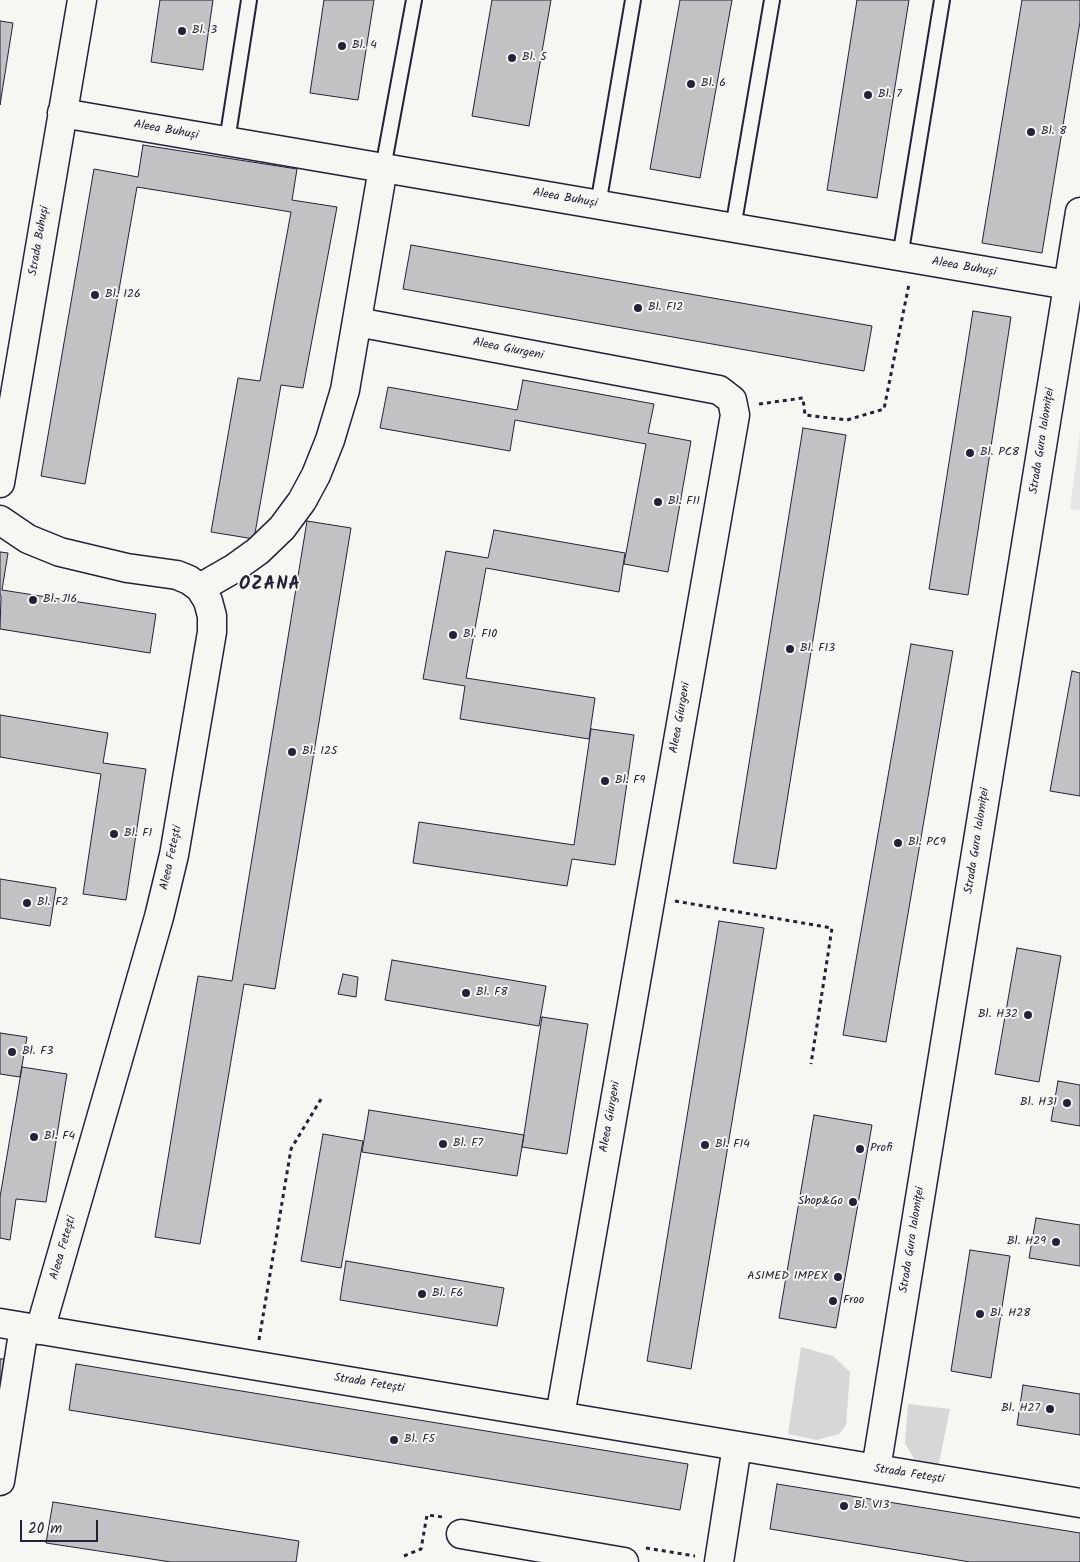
<!DOCTYPE html>
<html>
<head>
<meta charset="utf-8">
<style>
  body { margin:0 }
  #map { position:relative; width:1080px; height:1562px; overflow:hidden; background:#f6f6f2; font-family:Kalam,sans-serif }
  canvas { display:block }
  .scale { position:absolute; left:20px; top:1520px; width:78px; height:22px; box-sizing:border-box; border:2px solid #22223b; border-top:0; padding-left:6px; font-size:15px; line-height:18px; white-space:nowrap; color:#22223b; -webkit-text-stroke:4px #f6f6f2; paint-order:stroke }
</style>
</head>
<body>
<div id="map">
<canvas width="1080" height="1562"></canvas>
<div class="scale">20 m</div>
</div>
<script>
const c = document.querySelector('canvas').getContext('2d');
c.lineJoin = 'round';
function paint(path, color) {
  c.fillStyle = color;
  c.fill(path, 'evenodd');
}
function shape(rows) {
  const path = new Path2D();
  for (const r of rows) {
    path.moveTo(r[0], r[1]);
    for (let i = 2; i < r.length; i += 2) path.lineTo(r[i], r[i + 1]);
  }
  return path;
}
function trace(path, color, width, dash) {
  c.strokeStyle = color;
  c.lineWidth = width;
  c.lineCap = dash ? 'butt' : 'round';
  c.setLineDash(dash || []);
  c.stroke(path);
}
function label(font, color, halo, rows, align = 'center') {
  c.font = font + ' Kalam,sans-serif';
  c.lineWidth = 4;
  c.setLineDash([]);
  c.textBaseline = 'middle';
  c.strokeStyle = halo;
  c.fillStyle = color;
  for (const [text, x, y, turn = 0] of rows) {
    c.save();
    c.translate(x, y);
    c.rotate((+turn || 0) * Math.PI / 180);
    c.textAlign = isNaN(turn) ? turn : align;
    if (halo) c.strokeText(text, 0, 0);
    c.fillText(text, 0, 0);
    c.restore();
  }
}
const built = shape([
  [1080,432,1080,510,1070,509]
]);
const green = shape([
  [801,1347,833,1356,850,1372,846,1425,839,1434,817,1440,788,1434],
  [908,1404,950,1409,938,1467,917,1464,905,1443]
]);
const building = shape([
  [160,0,213,0,203,70,151,62,160,0],
  [324,0,374,0,358,100,310,93,324,0],
  [492,0,551,0,529,126,472,116,492,0],
  [680,0,732,0,700,178,650,169,680,0],
  [857,0,909,0,877,198,827,190,857,0],
  [1022,0,1080,0,1080,22,1042,253,982,243,1022,0],
  [0,21,13,23,0,105,0,21],
  [143,145,297,169,292,200,337,207,303,388,281,385,254,539,211,532,238,378,260,381,291,212,137,187,85,484,41,476,94,169,138,177,143,145],
  [411,245,872,326,864,371,403,289,411,245],
  [973,311,1011,317,968,595,929,589,973,311],
  [523,380,654,404,648,433,691,441,668,572,624,564,646,444,515,420,510,451,380,428,388,387,517,410,523,380],
  [803,428,846,435,776,869,733,863,803,428],
  [307,521,351,528,275,989,244,984,200,1244,155,1237,198,976,232,981,307,521],
  [494,530,625,553,619,592,486,568,466,678,595,698,589,739,460,719,465,686,423,679,446,551,488,558,494,530],
  [0,552,8,553,2,590,156,614,150,653,0,629,1,596,0,595,0,552],
  [911,644,953,651,886,1042,843,1035,911,644],
  [1072,671,1080,673,1080,796,1050,791,1072,671],
  [0,715,108,733,103,763,146,769,126,900,83,894,101,774,0,757,0,715],
  [591,729,634,735,615,865,572,859,567,886,413,863,419,822,574,845,591,729],
  [0,879,56,888,50,926,0,918,0,879],
  [719,921,764,928,691,1369,647,1361,719,921],
  [1017,948,1061,956,1039,1082,995,1074,1017,948],
  [392,960,546,986,539,1026,385,1000,392,960],
  [343,974,358,977,356,997,338,994,343,974],
  [542,1017,588,1024,567,1154,522,1147,542,1017],
  [0,1033,27,1037,20,1077,0,1074,0,1033],
  [22,1067,67,1074,46,1202,16,1199,10,1240,0,1238,0,1197,22,1067],
  [1058,1081,1080,1085,1080,1126,1051,1121,1058,1081],
  [369,1110,524,1135,517,1176,362,1152,369,1110],
  [814,1115,872,1125,836,1328,779,1318,814,1115],
  [323,1134,363,1141,341,1268,301,1261,323,1134],
  [1036,1218,1080,1225,1080,1266,1029,1258,1036,1218],
  [970,1250,1010,1256,991,1378,951,1371,970,1250],
  [346,1261,504,1288,497,1326,340,1300,346,1261],
  [0,1359,7,1359,0,1399,0,1359],
  [76,1364,688,1464,680,1510,69,1410,76,1364],
  [1023,1385,1080,1394,1080,1435,1017,1425,1023,1385],
  [777,1484,1080,1533,1080,1562,970,1562,770,1529,777,1484],
  [53,1502,299,1541,296,1562,171,1562,46,1543,53,1502]
]);
const path = shape([
  [759,404,803,398,805,415,847,420,884,409,909,284],
  [675,901,832,928,811,1064],
  [259,1340,291,1149,321,1099],
  [646,1548,695,1556],
  [404,1556,421,1549,427,1515,443,1517]
]);
const service = shape([
  [227,141,249,0],
  [383,168,414,0],
  [598,205,633,0],
  [733,228,772,0],
  [900,257,942,0]
]);
const minor = shape([
  [62,113,1068,285],
  [357,322,719,390,732,400,735,415,560,1416],
  [0,483,82,0],
  [0,520,28,539,60,552,127,568,177,575,189,580,200,588,208,601,212,616,212,632,174,855,159,917,40,1330],
  [200,588,233,569,258,551,282,528,302,501,316,475,330,440,345,390,383,168],
  [0,1323,1080,1503],
  [876,1469,1080,212],
  [0,1481,24,1327],
  [461,1534,624,1562],
  [719,1562,737,1446]
]);
const markers = [
  [182,31,5,"#22223b"],
  [342,46,5,"#22223b"],
  [512,58,5,"#22223b"],
  [691,84,5,"#22223b"],
  [868,95,5,"#22223b"],
  [1031,132,5,"#22223b"],
  [95,295,5,"#22223b"],
  [638,308,5,"#22223b"],
  [970,453,5,"#22223b"],
  [658,502,5,"#22223b"],
  [33,600,5,"#22223b"],
  [453,635,5,"#22223b"],
  [790,649,5,"#22223b"],
  [292,752,5,"#22223b"],
  [605,781,5,"#22223b"],
  [114,834,5,"#22223b"],
  [898,843,5,"#22223b"],
  [27,903,5,"#22223b"],
  [466,993,5,"#22223b"],
  [1028,1015,5,"#22223b"],
  [12,1052,5,"#22223b"],
  [1067,1103,5,"#22223b"],
  [34,1137,5,"#22223b"],
  [443,1144,5,"#22223b"],
  [705,1145,5,"#22223b"],
  [860,1149,5,"#22223b"],
  [853,1202,5,"#22223b"],
  [1056,1242,5,"#22223b"],
  [838,1277,5,"#22223b"],
  [422,1294,5,"#22223b"],
  [833,1301,5,"#22223b"],
  [980,1314,5,"#22223b"],
  [1050,1409,5,"#22223b"],
  [394,1440,5,"#22223b"],
  [844,1506,5,"#22223b"]
];
const poiNames = [
  ["Bl. 3",192,31],
  ["Bl. 4",352,46],
  ["Bl. 5",522,58],
  ["Bl. 6",701,84],
  ["Bl. 7",878,95],
  ["Bl. 8",1041,132],
  ["Bl. I26",105,295],
  ["Bl. F12",648,308],
  ["Bl. PC8",980,453],
  ["Bl. F11",668,502],
  ["Bl. J16",43,600],
  ["Bl. F10",463,635],
  ["Bl. F13",800,649],
  ["Bl. I25",302,752],
  ["Bl. F9",615,781],
  ["Bl. F1",124,834],
  ["Bl. PC9",908,843],
  ["Bl. F2",37,903],
  ["Bl. F8",476,993],
  ["Bl. H32",1018,1015,"right"],
  ["Bl. F3",22,1052],
  ["Bl. H31",1057,1103,"right"],
  ["Bl. F4",44,1137],
  ["Bl. F7",453,1144],
  ["Bl. F14",715,1145],
  ["Profi",870,1149],
  ["Shop&Go",843,1202,"right"],
  ["Bl. H29",1046,1242,"right"],
  ["ASIMED IMPEX",828,1277,"right"],
  ["Bl. F6",432,1294],
  ["Froo",843,1301],
  ["Bl. H28",990,1314],
  ["Bl. H27",1040,1409,"right"],
  ["Bl. F5",404,1440],
  ["Bl. V13",854,1506]
];
const streetNames = [
  ["Aleea Buhuși",166,131,10],
  ["Aleea Buhuși",565,199,10],
  ["Strada Buhuși",40,241,-80],
  ["Aleea Buhuși",964,268,10],
  ["Aleea Giurgeni",508,350,11],
  ["Strada Gura Ialomiței",1043,441,-81],
  ["Aleea Giurgeni",681,718,-80],
  ["Strada Gura Ialomiței",978,841,-81],
  ["Aleea Fetești",172,858,-78],
  ["Aleea Giurgeni",611,1117,-80],
  ["Strada Gura Ialomiței",913,1240,-81],
  ["Aleea Fetești",64,1248,-74],
  ["Strada Fetești",369,1384,9],
  ["Strada Fetești",909,1475,9]
];
const districtNames = [
  ["OZANA",270,586]
];
paint(built, '#e6e6e4');
paint(green, '#d7d7d7');
paint(building, '#c2c2c4');
trace(building, '#22223b', 1);
trace(service, '#22223b', 18);
trace(minor, '#22223b', 31);
trace(path, '#22223b', 3, [4, 4]);
trace(service, '#f6f6f2', 14);
trace(minor, '#f6f6f2', 28);
for (const [x, y, r, color] of markers) {
  const dot = new Path2D();
  dot.arc(x, y, r, 0, 2 * Math.PI);
  c.fillStyle = color;
  c.fill(dot);
  trace(dot, '#f6f6f2', 2);
}
label('12px', '#22223b', '#f6f6f2', poiNames, 'left');
label('12px', '#22223b', '#f6f6f2', streetNames);
c.letterSpacing = '1px';
label('bold 18px', '#22223b', '#f6f6f2', districtNames);
c.letterSpacing = '0px';
</script>
</body>
</html>
